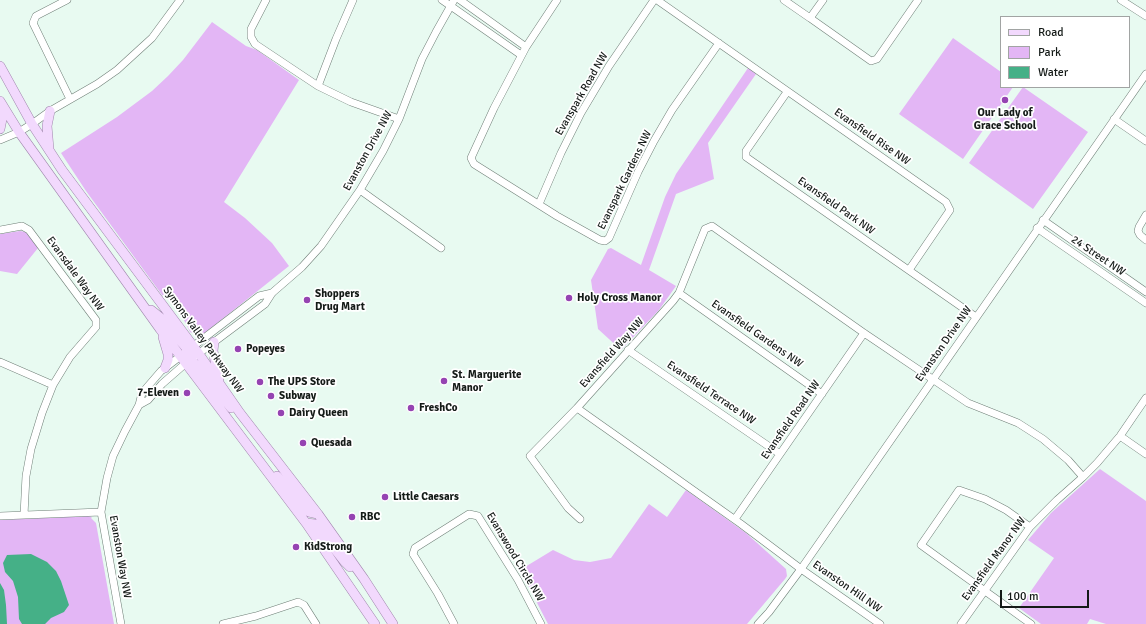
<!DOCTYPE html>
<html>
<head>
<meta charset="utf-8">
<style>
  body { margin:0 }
  #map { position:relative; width:1146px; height:624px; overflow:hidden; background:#e8faf1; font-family:Signika,sans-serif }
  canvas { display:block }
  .legend { position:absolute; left:1000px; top:16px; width:130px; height:72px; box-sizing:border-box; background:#fff; border:1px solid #a1a4a3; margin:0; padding:5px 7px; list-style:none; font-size:12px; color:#151b18 }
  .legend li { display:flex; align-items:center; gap:8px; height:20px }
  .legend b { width:20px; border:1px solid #a1a4a3 }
  .scale { position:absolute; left:1000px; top:590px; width:89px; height:18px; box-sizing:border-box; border:2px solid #151b18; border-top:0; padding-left:5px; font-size:12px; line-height:14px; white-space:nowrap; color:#151b18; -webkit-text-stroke:3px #fff; paint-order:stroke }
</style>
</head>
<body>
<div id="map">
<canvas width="1146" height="624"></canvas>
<ul class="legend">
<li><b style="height:5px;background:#f2d9fd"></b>Road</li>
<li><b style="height:11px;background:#e3b6f5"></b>Park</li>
<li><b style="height:11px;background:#45b087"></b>Water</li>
</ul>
<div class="scale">100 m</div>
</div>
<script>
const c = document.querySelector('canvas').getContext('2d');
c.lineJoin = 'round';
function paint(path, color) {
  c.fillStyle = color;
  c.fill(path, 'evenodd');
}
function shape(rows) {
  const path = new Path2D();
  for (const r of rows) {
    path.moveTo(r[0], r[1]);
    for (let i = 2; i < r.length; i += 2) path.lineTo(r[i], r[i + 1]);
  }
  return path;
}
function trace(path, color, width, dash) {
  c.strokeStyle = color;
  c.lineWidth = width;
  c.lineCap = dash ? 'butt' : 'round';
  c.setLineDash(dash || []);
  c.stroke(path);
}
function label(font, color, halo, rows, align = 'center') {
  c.font = font + ' Signika,sans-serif';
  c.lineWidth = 3.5;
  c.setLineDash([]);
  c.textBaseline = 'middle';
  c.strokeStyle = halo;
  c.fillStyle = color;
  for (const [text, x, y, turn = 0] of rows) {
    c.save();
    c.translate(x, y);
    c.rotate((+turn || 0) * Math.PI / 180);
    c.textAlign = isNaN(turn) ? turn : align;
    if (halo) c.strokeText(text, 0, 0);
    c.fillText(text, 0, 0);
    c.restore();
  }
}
const green = shape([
  [212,22,246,46,257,50,299,80,224,202,245,218,272,243,289,266,206,332,201,335,196,335,190,332,183,318,170,300,162,295,86,191,61,153,117,117,152,91,168,76,183,60],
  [953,38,1001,72,1001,87,1013,87,963,159,899,114],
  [748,68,756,74,708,143,714,179,676,194,649,270,676,286,659,310,621,350,598,329,591,280,608,249,611,248,641,265,665,197,676,174],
  [1023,87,1088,132,1033,209,969,163],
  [20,231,26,232,38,248,17,274,0,271,0,234],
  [1100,469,1146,501,1146,624,1106,624,1090,619,1087,624,1041,624,1019,608,1054,558,1028,540,1051,513],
  [686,490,746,533,786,569,787,576,785,579,747,624,548,624,520,570,553,550,574,560,590,562,611,558,649,504,667,517],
  [88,516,92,517,91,518,96,523,114,624,0,624,0,520]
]);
const water = shape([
  [31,554,47,562,56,571,61,581,69,605,64,612,51,618,45,624,22,624,19,619,18,597,13,581,5,572,3,563,7,555],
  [0,583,4,590,6,605,7,624,0,624]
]);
const minor = shape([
  [67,0,36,16,33,23,70,99],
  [266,0,251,29,251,37,255,44,318,86,351,102,399,119],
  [442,0,521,55],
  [460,0,526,47],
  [557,0,526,47,494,108,471,158,474,164,557,216,600,240,605,241,609,238,638,172,654,141,672,110,719,43],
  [657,0,946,202,950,210,909,270],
  [784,0,810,18,823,0],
  [1121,0,1146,16],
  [810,18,871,61,877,59,918,0],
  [318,86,336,39,353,0],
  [787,92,746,151,746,157,976,317],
  [1114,119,1146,141],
  [0,140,19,132,32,124,50,111,97,84,117,70,152,38,180,0],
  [360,190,441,248],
  [539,204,561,153,581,113,609,66,654,0],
  [1146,215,1139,227,1138,231,1140,235,1146,240],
  [1043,220,1146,292],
  [1037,228,1146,303],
  [0,230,22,226,29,230,96,320,96,327,70,357,53,385,42,413,31,449,26,476,24,515],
  [679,293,822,394],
  [628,350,780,454],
  [0,362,53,385],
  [139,405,148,400,162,384,186,363,265,304,272,293,302,267,321,246,360,190,383,151,399,119,422,59,436,32,454,0],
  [577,408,530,456,568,508,580,519],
  [1120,436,1146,454],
  [0,516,101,512],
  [735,519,864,333],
  [1030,527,1006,510,985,499,959,490,921,545,1031,624],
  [121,624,101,512,107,478,113,456,125,431,139,405,142,393,161,371,259,296,272,293],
  [223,624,256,616,298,602,304,605,316,624],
  [454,624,438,594,413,554,415,548,469,514,478,516,518,580,541,624],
  [758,624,769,612,801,569,1146,74],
  [880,624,801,569,741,524,577,408,673,301,679,293,705,229,712,226,864,333,968,403,1018,423,1043,439,1068,460,1083,477],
  [961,624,1030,527,1057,500,1083,477,1097,463,1120,436,1146,398]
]);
const major = shape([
  [0,66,32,124,62,170,199,354,240,413,318,514,364,579,393,624],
  [0,101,19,132,160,329,306,523,375,624],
  [0,129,2,119,1,106],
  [49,149,47,126,50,111],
  [151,310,161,318,188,350,193,353,199,354],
  [163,337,168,354,168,360,165,368],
  [214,342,213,351,219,379],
  [180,355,187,356,191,359,231,408],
  [277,476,304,508,309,512,318,514],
  [306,523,315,524,344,561,350,567]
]);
const markers = [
  [1005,100,4,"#9543b2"],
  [569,298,4,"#9543b2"],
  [307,300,4,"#9543b2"],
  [238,349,4,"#9543b2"],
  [444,381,4,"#9543b2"],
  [260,382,4,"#9543b2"],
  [187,393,4,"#9543b2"],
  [271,396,4,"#9543b2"],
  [411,408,4,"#9543b2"],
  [281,413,4,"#9543b2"],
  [303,443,4,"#9543b2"],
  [385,497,4,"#9543b2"],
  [352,517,4,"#9543b2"],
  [296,547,4,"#9543b2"]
];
const streetNames = [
  ["Evanspark Road NW",582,94,-60],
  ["Evansfield Rise NW",872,137,35],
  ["Evanston Drive NW",368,151,-61],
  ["Evanspark Gardens NW",625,180,-64],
  ["Evansfield Park NW",836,206,35],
  ["24 Street NW",1098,256,34],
  ["Evansdale Way NW",75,274,54],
  ["Evansfield Gardens NW",757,334,35],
  ["Symons Valley Parkway NW",203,340,54],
  ["Evanston Drive NW",944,344,-55],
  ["Evansfield Way NW",612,353,-48],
  ["Evansfield Terrace NW",711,393,34],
  ["Evansfield Road NW",791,420,-55],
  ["Evanston Way NW",120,557,80],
  ["Evanswood Circle NW",515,557,59],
  ["Evansfield Manor NW",994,559,-54],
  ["Evanston Hill NW",847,587,35]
];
const poiNames = [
  ["Our Lady of",1005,113,"center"],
  ["Grace School",1005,126,"center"],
  ["Shoppers",315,294],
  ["Drug Mart",315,307],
  ["Holy Cross Manor",577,298],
  ["Popeyes",246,349],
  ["St. Marguerite",452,375],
  ["Manor",452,388],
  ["The UPS Store",268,382],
  ["7-Eleven",179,393,"right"],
  ["Subway",279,396],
  ["FreshCo",419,408],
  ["Dairy Queen",289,413],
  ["Quesada",311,443],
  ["Little Caesars",393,497],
  ["RBC",360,517],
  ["KidStrong",304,547]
];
paint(green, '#e3b6f5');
paint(water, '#45b087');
trace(minor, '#6f7f77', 8);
trace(major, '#9f86ac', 10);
trace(minor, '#fff', 7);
trace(major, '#f2d9fd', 9);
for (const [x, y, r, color] of markers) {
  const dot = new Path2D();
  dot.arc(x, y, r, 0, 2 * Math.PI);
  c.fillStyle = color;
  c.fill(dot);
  trace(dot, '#fff', 1.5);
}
label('11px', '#151b18', '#fff', streetNames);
label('bold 11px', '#151b18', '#fff', poiNames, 'left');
</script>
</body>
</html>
